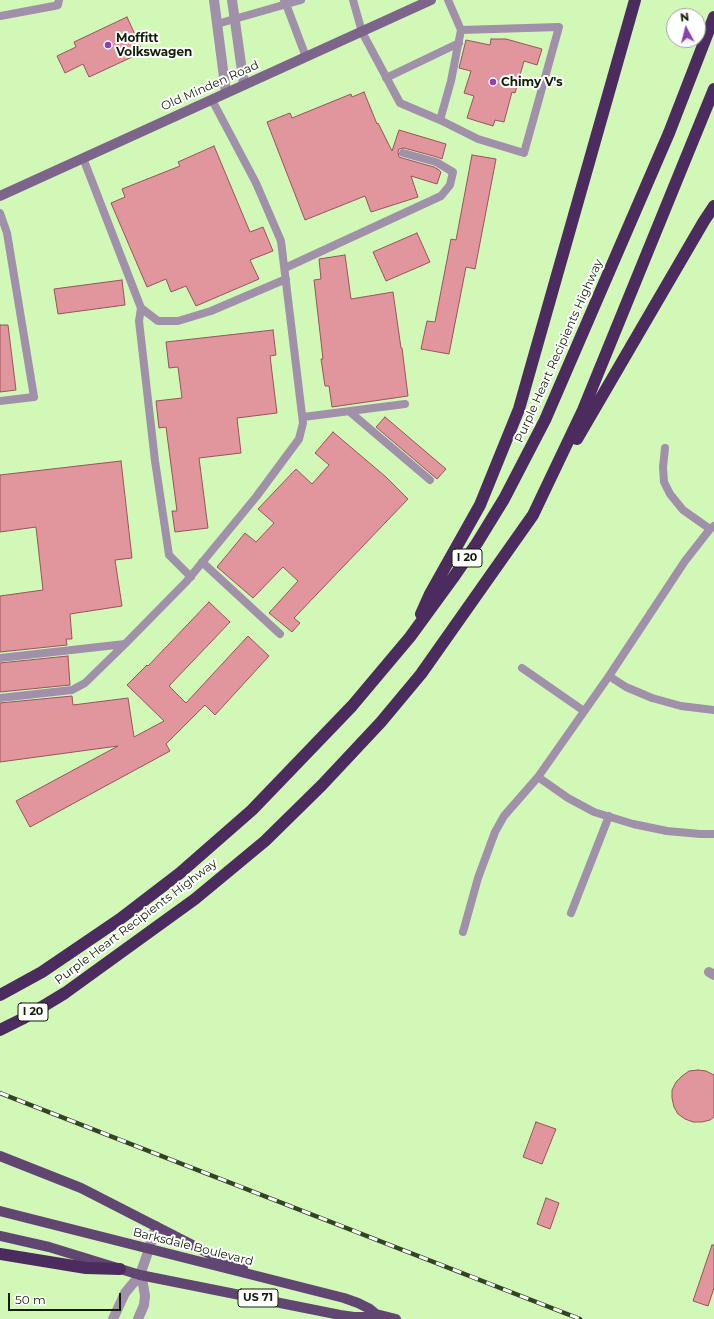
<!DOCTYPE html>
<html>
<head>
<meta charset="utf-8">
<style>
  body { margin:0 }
  #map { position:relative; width:714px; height:1319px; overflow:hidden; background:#d2f8b8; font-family:Montserrat,sans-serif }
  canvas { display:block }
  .north { position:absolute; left:666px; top:8px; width:40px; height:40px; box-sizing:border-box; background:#fff; border:1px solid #a0a59c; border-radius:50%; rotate:353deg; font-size:11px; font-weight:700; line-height:16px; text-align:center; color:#121f07 }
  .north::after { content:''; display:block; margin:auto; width:14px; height:18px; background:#8c40b2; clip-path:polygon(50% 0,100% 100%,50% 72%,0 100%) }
  .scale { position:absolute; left:8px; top:1293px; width:113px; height:18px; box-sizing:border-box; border:2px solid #121f07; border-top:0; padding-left:5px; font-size:12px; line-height:14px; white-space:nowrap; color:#121f07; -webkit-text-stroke:3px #fff; paint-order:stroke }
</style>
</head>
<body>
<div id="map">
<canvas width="714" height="1319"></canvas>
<div class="north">N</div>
<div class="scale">50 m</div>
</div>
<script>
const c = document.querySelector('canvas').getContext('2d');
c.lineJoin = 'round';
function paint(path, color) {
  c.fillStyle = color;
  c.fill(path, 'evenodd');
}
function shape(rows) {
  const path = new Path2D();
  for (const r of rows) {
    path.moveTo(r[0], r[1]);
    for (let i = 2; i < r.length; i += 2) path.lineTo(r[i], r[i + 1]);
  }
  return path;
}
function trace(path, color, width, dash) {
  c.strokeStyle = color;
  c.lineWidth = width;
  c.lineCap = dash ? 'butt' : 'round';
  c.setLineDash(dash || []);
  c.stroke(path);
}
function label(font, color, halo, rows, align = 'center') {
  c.font = font + ' Montserrat,sans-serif';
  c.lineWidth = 4;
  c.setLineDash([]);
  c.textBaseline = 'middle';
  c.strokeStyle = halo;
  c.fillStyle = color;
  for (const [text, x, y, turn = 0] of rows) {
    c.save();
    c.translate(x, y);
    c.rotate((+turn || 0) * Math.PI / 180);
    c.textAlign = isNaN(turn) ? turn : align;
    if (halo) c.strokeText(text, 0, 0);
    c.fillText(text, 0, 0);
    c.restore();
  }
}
const building = shape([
  [127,17,143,52,89,77,83,64,65,73,57,56,76,47,74,42,127,17],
  [491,39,506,39,542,49,537,65,524,61,515,93,512,92,504,122,495,120,493,126,467,118,474,96,464,93,471,71,459,68,466,40,490,45,491,39],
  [364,92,377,124,378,123,392,151,399,130,446,144,442,159,437,157,404,148,399,149,398,152,399,157,402,158,434,167,439,170,441,172,437,184,411,176,418,197,371,212,365,196,305,220,267,122,290,113,292,118,351,94,352,97,364,92],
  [214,146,250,232,263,227,273,251,250,260,259,279,196,306,186,286,171,292,166,279,147,287,111,203,125,197,122,189,180,166,178,162,214,146],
  [472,155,496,159,475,269,466,267,449,354,421,349,427,321,435,322,451,239,456,240,472,155],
  [417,233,430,262,386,281,373,252,417,233],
  [345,255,351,299,393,292,401,348,402,348,408,396,332,407,329,386,325,386,321,359,323,359,314,280,321,279,319,259,345,255],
  [122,280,125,305,58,314,54,289,122,280],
  [0,325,8,325,16,390,0,392,0,325],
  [273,330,276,355,270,356,277,413,237,418,241,453,199,458,208,528,175,532,172,511,177,511,166,427,159,428,156,401,182,398,178,367,169,368,166,342,273,330],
  [385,417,446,469,437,479,376,427,385,417],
  [333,432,386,477,408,499,294,618,300,623,292,632,269,613,298,581,283,567,253,598,217,567,245,533,256,542,274,523,258,509,296,469,312,484,329,465,315,453,333,432],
  [121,461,132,558,115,560,122,606,70,614,72,639,66,639,67,645,0,652,0,596,43,590,36,527,0,532,0,475,121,461],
  [209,602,230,622,169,686,186,703,248,636,269,656,215,715,205,705,166,744,170,751,30,827,16,801,118,746,0,762,0,703,72,696,73,705,128,698,134,737,164,721,127,685,147,665,148,666,209,602],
  [68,656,70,685,0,692,0,663,68,656],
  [698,1070,706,1071,714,1075,714,1117,710,1120,702,1122,693,1122,685,1119,678,1114,674,1107,672,1098,672,1090,676,1082,682,1076,689,1071,698,1070],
  [536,1122,556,1129,542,1164,523,1157,536,1122],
  [546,1198,559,1203,550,1229,537,1224,546,1198],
  [712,1245,714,1245,714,1288,708,1306,693,1301,712,1245]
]);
const service = shape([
  [284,0,286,4,306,57],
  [353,0,362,32,400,103,440,120,451,81,461,30,448,0],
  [0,16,54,6,58,5,59,0],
  [217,24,301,0],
  [386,78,459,43],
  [440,120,478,139,524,153,559,27,461,30],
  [83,158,141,308],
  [0,213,7,233,34,397,0,401],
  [285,268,441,196,450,185,453,172,436,162,403,153],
  [350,412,430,480],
  [303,417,405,404],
  [665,448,663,467,664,482,670,494,683,510,710,529],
  [202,562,280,634],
  [191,577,169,555,155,461,139,321,141,308,158,321,178,321,211,311,286,279],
  [0,658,125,644,186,582,256,497,299,439,303,423,281,241,256,183,212,100],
  [522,668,584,711],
  [609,676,626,687,652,698,681,706,714,710],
  [0,698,72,690,85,683,125,644],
  [538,777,609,676,685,561,710,529,714,526],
  [571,913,609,816],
  [463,932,478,878,495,832,504,816,538,777,568,798,594,812,633,824,667,831,700,834,714,834]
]);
const minor = shape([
  [214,0,226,93],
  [232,0,244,85],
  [709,972,714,975],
  [149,1249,156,1226]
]);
const tertiary = shape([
  [113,1319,125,1293,140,1275,149,1249],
  [138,1319,144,1305,145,1296,143,1284,140,1275]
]);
const secondary = shape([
  [0,196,431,0]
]);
const primary = shape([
  [0,1156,81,1188,208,1253,243,1267],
  [0,1211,344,1298,358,1303,370,1309,376,1314],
  [0,1236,49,1247,140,1275,340,1315,354,1317,366,1317,376,1314,396,1319]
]);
const motorway = shape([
  [577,439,704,221,714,206],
  [421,614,430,594,480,505,519,409,635,0],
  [0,995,42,972,120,919,180,873,252,810,352,706,410,637,453,578,477,543,504,499,545,420,669,133,714,17],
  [0,1030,22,1019,65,993,195,899,265,841,322,785,381,722,421,674,533,515,583,410,714,89],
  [0,1254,86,1268,120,1269]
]);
const rail = shape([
  [0,1093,580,1319]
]);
const markers = [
  [108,45,4,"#8c40b2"],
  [493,82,4,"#8c40b2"]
];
const shields = [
  [467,558,30],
  [33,1012,30],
  [258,1298,40]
];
const shieldNames = [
  ["I 20",467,558],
  ["I 20",33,1012],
  ["US 71",258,1298]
];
const poiNames = [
  ["Moffitt",116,38],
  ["Volkswagen",116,52],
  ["Chimy V's",501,82]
];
const streetNames = [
  ["Old Minden Road",210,86,-24],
  ["Purple Heart Recipients Highway",559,351,-66],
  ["Purple Heart Recipients Highway",136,922,-37],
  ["Barksdale Boulevard",193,1247,14]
];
paint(building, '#e1959d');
trace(building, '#98535c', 1);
trace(service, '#a090a9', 8);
trace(minor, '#a090a9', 10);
trace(tertiary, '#a090a9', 10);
trace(secondary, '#7c648a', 10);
trace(primary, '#624672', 10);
trace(motorway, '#4c2b5e', 12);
trace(rail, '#334425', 4.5);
trace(rail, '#fff', 3, [9]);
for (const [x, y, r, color] of markers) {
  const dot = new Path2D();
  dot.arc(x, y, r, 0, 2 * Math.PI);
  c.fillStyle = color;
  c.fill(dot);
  trace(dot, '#fff', 1.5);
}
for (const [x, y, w] of shields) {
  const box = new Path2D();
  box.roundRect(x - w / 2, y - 9, w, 18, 3);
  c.fillStyle = '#fff';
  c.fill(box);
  trace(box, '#121f07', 1);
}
label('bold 11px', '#121f07', null, shieldNames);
label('bold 12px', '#121f07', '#fff', poiNames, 'left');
label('12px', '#121f07', '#fff', streetNames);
</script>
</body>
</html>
